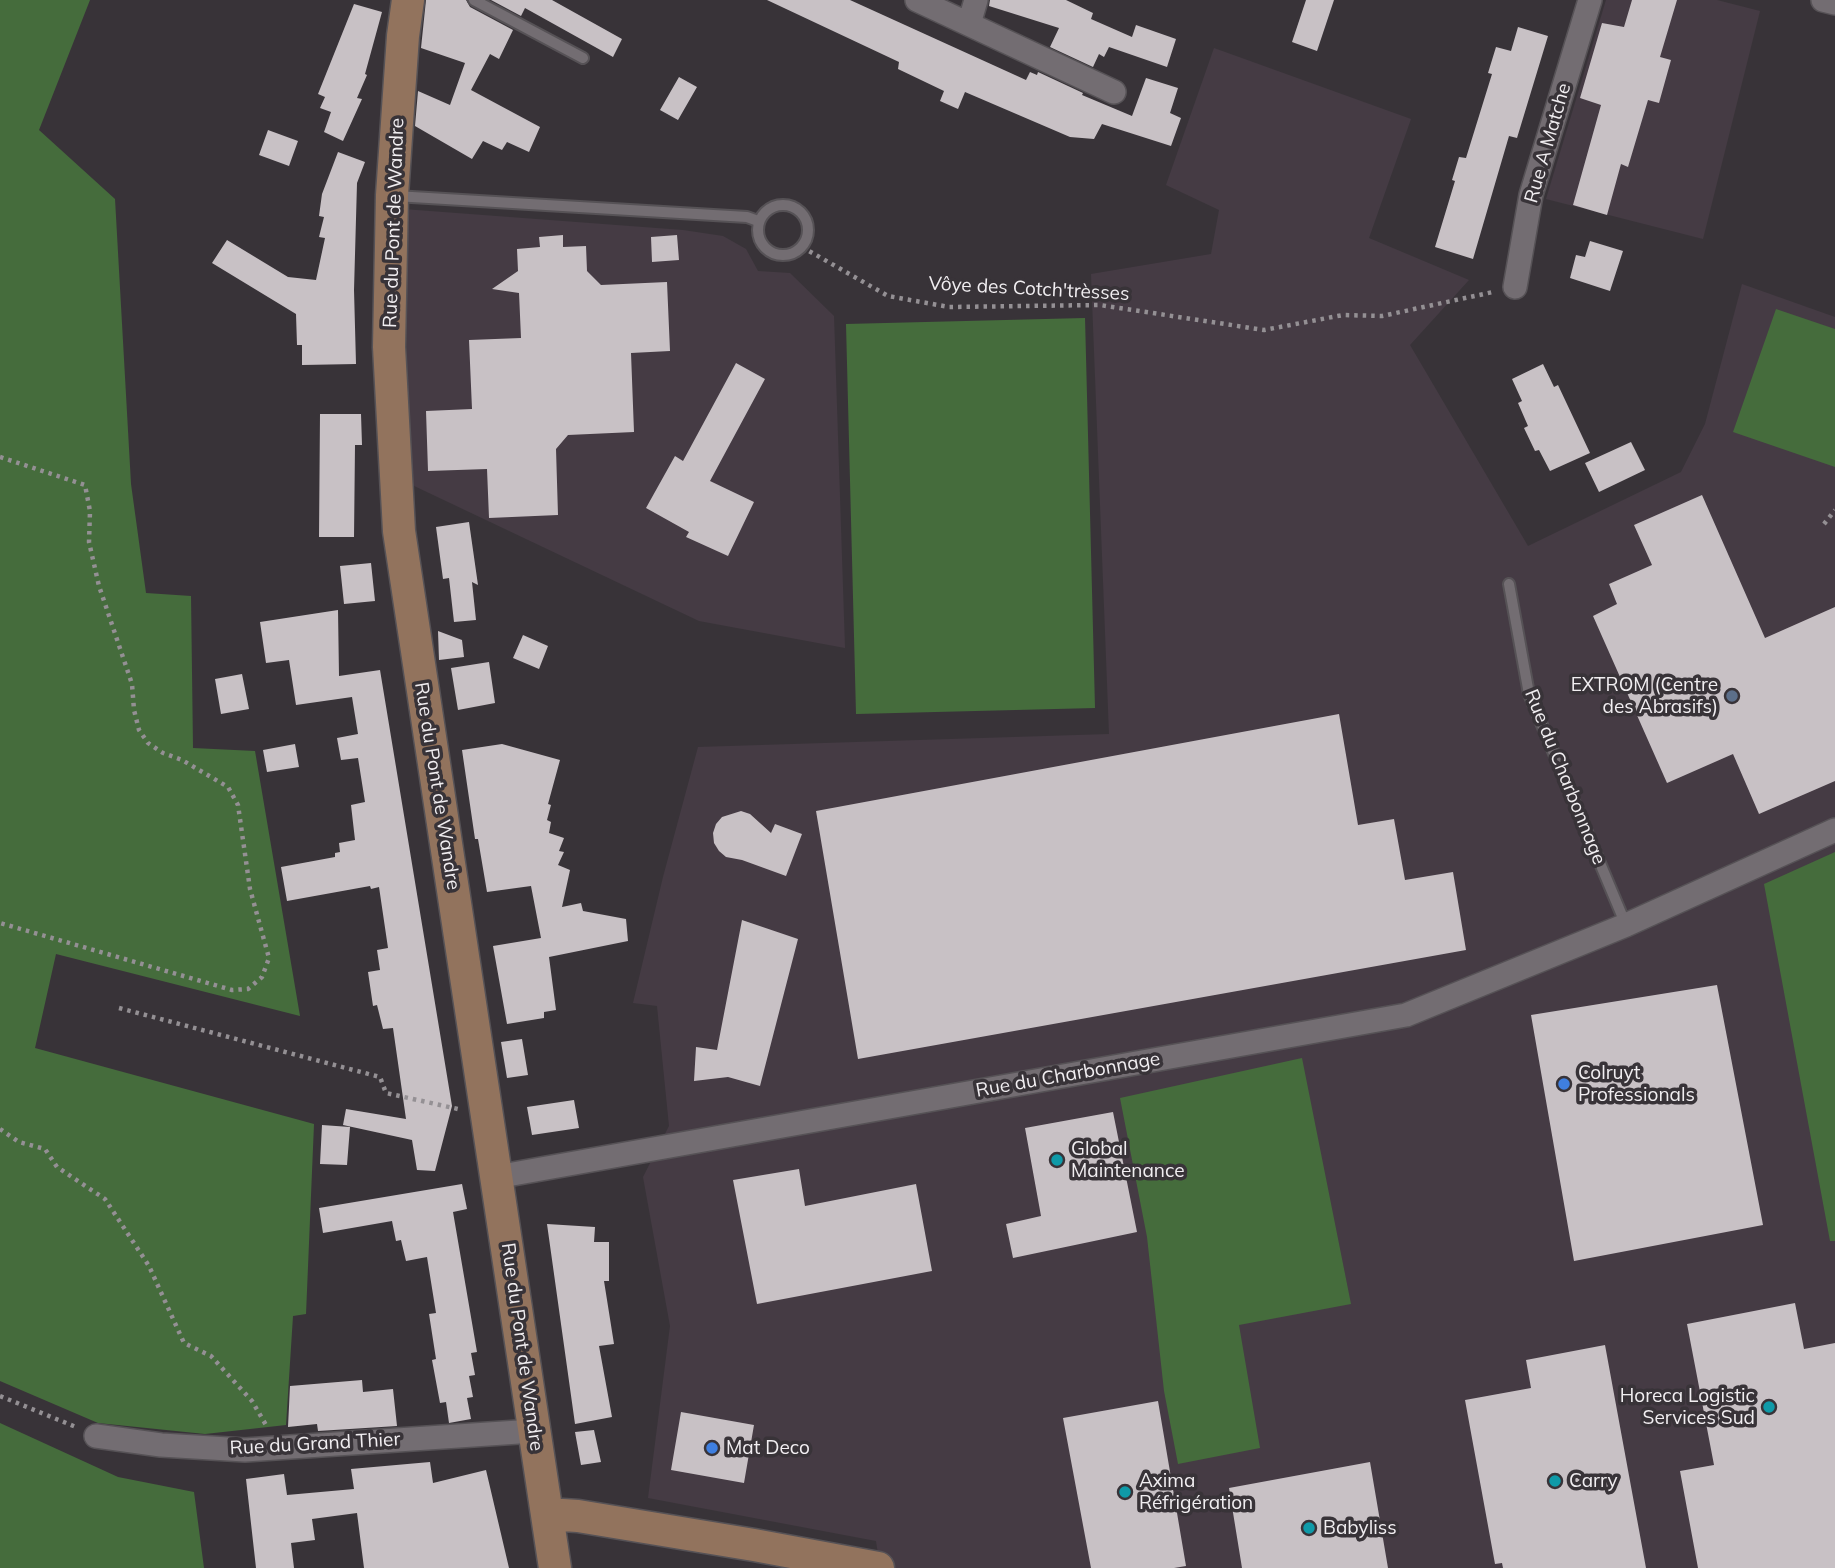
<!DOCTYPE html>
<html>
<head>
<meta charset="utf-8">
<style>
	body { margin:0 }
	canvas { display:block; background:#383338 }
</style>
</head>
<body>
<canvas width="1835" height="1568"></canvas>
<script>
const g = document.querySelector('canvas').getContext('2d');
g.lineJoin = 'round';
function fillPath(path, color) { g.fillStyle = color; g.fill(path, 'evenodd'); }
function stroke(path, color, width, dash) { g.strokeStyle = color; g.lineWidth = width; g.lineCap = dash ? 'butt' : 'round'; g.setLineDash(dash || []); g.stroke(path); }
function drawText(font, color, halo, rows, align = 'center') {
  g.font = font + ' Mulish,sans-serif'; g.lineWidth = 7; g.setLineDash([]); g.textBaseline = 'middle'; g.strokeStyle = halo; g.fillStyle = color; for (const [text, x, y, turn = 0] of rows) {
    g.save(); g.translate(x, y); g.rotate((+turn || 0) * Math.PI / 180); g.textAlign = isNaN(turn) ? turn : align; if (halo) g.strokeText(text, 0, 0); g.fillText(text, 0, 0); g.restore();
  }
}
fillPath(new Path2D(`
	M 1606,0 L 1717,0 L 1760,11 L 1703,239 L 1546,199 Z
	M 1214,48 L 1411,119 L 1369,238 L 1469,280 L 1410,345 L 1528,546 L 1681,472 L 1705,424 L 1742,284 L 1835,317 L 1835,1568 L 880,1568 L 876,1541 L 648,1498 L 670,1326 L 643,1177 L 669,1126 L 657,1006 L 633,1003 L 663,877 L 698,747 L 1109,734 L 1091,274 L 1211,254 L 1219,210 L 1166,185 Z
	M 403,209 L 683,230 L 723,236 L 746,249 L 758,271 L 790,273 L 834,316 L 845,648 L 699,621 L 410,484 Z`), '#453b44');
fillPath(new Path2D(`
	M 0,0 L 90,0 L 39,130 L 115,199 L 131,484 L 146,593 L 191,596 L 193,748 L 255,751 L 300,1016 L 56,954 L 35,1048 L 314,1124 L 306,1314 L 293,1316 L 286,1425 L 205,1434 L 98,1423 L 0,1381 Z
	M 1776,309 L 1835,329 L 1835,467 L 1733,432 Z
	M 1085,318 L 1095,708 L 856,714 L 846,324 Z
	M 1835,852 L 1835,1241 L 1830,1241 L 1764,884 Z
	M 1302,1058 L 1351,1304 L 1239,1325 L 1260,1448 L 1178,1464 L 1164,1391 L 1147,1237 L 1120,1098 Z
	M 0,1423 L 118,1477 L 194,1492 L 204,1568 L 0,1568 Z`), '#456c3c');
fillPath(new Path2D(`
	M 426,0 L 466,0 L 470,7 L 513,30 L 499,59 L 490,54 L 471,90 L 540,127 L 529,152 L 507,142 L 502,150 L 483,141 L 472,159 L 415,126 L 418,91 L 450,105 L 465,63 L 421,48 Z
	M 491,0 L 552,0 L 622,39 L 613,57 L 525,8 L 521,16 Z
	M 767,0 L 850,0 L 1026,80 L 1030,72 L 1037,75 L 1038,72 L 1083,93 L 1082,95 L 1132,116 L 1146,78 L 1178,88 L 1170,113 L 1181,118 L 1171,146 L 1102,124 L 1094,139 L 1070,137 L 965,92 L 958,109 L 940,101 L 944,91 L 898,69 L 899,62 Z
	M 990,0 L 1066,0 L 1093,13 L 1091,19 L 1132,37 L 1136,25 L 1176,39 L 1167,67 L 1109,47 L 1104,57 L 1099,54 L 1093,67 L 1050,47 L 1059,28 L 989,6 Z
	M 1306,0 L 1334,0 L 1317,51 L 1292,42 Z
	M 1632,0 L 1677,0 L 1660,57 L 1671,60 L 1659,103 L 1648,100 L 1628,167 L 1621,164 L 1607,215 L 1573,205 L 1601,105 L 1580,98 L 1602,23 L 1624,27 Z
	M 354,4 L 382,12 L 365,74 L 367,75 L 357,98 L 362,99 L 343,141 L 324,132 L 331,112 L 320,108 L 325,97 L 318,94 Z
	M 1518,27 L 1548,36 L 1517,138 L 1509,136 L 1473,259 L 1435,247 L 1455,181 L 1452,180 L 1459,157 L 1466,158 L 1492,74 L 1488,73 L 1496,47 L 1511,51 Z
	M 679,77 L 697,87 L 678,120 L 660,110 Z
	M 268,130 L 298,141 L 289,166 L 259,155 Z
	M 338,152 L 365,162 L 357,183 L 354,290 L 356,364 L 302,365 L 302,345 L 297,345 L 296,314 L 212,263 L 227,240 L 288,277 L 316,280 L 325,238 L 319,237 L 324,217 L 319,216 L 322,194 Z
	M 563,235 L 563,247 L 586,246 L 587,271 L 601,285 L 667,282 L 670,351 L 631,353 L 634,432 L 568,435 L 556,449 L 558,515 L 489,518 L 487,469 L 428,471 L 426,411 L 472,409 L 469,340 L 521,338 L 519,293 L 492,289 L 518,271 L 517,249 L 540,247 L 539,237 Z
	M 677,235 L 679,260 L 652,262 L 651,237 Z
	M 1590,241 L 1623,251 L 1610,291 L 1570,278 L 1576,255 L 1585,257 Z
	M 736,363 L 765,379 L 710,481 L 754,502 L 728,556 L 686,537 L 689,532 L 646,508 L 675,456 L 683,461 Z
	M 1543,364 L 1554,387 L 1558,385 L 1590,453 L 1550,471 L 1539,450 L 1535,451 L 1524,428 L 1528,426 L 1518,403 L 1522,401 L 1512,379 Z
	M 320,414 L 361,414 L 362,445 L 355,445 L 354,537 L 319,537 Z
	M 1631,442 L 1645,470 L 1599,492 L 1585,463 Z
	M 1702,495 L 1765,638 L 1835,607 L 1835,781 L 1759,814 L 1733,754 L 1667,783 L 1593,616 L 1617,604 L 1609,584 L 1652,565 L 1634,525 Z
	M 469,522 L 478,585 L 472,582 L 476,620 L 454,622 L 449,578 L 443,579 L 436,527 Z
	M 371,563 L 375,601 L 344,604 L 340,566 Z
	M 338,610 L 339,676 L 380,670 L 452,1106 L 435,1171 L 417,1170 L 412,1140 L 343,1125 L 346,1109 L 406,1119 L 393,1028 L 383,1029 L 377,1005 L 373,1006 L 368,972 L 380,970 L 377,950 L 388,948 L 379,887 L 371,889 L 370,886 L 287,901 L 281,867 L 335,857 L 335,853 L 340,852 L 339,843 L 355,840 L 351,805 L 365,802 L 358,758 L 341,760 L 337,738 L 358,734 L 352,697 L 296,705 L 289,660 L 266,663 L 260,622 Z
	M 438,631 L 462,640 L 464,657 L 439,660 Z
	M 523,635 L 548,646 L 539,669 L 513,658 Z
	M 489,662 L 495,703 L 458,710 L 451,668 Z
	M 242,674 L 249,709 L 221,714 L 215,679 Z
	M 1339,714 L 1358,825 L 1394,819 L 1405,880 L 1453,872 L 1466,950 L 858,1059 L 816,811 Z
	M 295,744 L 299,767 L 267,772 L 263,750 Z
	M 502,744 L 560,760 L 548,804 L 551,805 L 547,820 L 551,822 L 549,833 L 564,838 L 559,851 L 564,852 L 558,865 L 570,870 L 562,907 L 581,903 L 583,911 L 626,919 L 628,941 L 549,957 L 556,1010 L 544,1012 L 544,1018 L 507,1024 L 493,946 L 541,938 L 531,886 L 487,892 L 478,839 L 475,839 L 462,750 Z
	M 741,811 L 750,814 L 771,833 L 775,824 L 802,834 L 786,876 L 742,860 L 726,857 L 719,851 L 714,843 L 713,833 L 716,824 L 722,817 Z
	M 742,920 L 798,939 L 760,1086 L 728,1077 L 694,1081 L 696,1047 L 717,1050 Z
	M 1717,985 L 1763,1225 L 1574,1261 L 1531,1015 Z
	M 522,1039 L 528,1075 L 507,1078 L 501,1042 Z
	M 574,1100 L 579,1128 L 532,1135 L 527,1107 Z
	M 1113,1112 L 1137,1232 L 1013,1258 L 1006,1224 L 1041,1216 L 1025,1128 Z
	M 322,1125 L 350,1127 L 347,1165 L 320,1164 Z
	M 799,1169 L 805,1206 L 916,1184 L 932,1271 L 757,1304 L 733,1180 Z
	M 462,1184 L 467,1209 L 453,1212 L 477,1352 L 471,1353 L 475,1375 L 469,1376 L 473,1397 L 467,1398 L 471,1419 L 449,1423 L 446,1402 L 440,1403 L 432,1360 L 436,1359 L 429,1314 L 436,1313 L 427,1257 L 406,1261 L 401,1240 L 396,1241 L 392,1221 L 323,1233 L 319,1208 Z
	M 547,1224 L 595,1227 L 594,1242 L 609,1242 L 609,1281 L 604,1281 L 614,1344 L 599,1346 L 612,1417 L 575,1424 Z
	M 1795,1303 L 1804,1349 L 1835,1343 L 1835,1568 L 1698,1568 L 1680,1471 L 1714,1465 L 1687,1324 Z
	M 1605,1345 L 1646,1568 L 1503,1568 L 1502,1563 L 1495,1564 L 1465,1400 L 1531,1388 L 1526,1360 Z
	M 362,1380 L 363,1392 L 393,1389 L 397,1426 L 318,1431 L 317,1424 L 288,1427 L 290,1386 Z
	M 1158,1401 L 1186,1566 L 1174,1568 L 1091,1568 L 1063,1418 Z
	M 681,1412 L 754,1425 L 744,1483 L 671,1470 Z
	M 594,1430 L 601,1462 L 581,1465 L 575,1432 Z
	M 430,1462 L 433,1483 L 486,1470 L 509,1568 L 364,1568 L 357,1513 L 312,1519 L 315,1540 L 291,1543 L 294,1568 L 256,1568 L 246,1479 L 284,1474 L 287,1495 L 354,1489 L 351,1469 Z
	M 1370,1462 L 1388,1568 L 1242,1568 L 1229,1488 Z`), '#c8c1c5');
const lane = new Path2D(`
	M 474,0 L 583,58
	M 395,196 L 747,217 L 758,221
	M758 230a25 25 0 1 1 50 0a25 25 0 1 1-50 0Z
	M 1509,584 L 1529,694 L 1626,925`);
const street = new Path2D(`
	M 917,0 L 1114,92
	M 1823,0 L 1835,3
	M 969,24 L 976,0
	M 1515,287 L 1531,195 L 1590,0
	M 496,1177 L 1406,1015 L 1626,925 L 1835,830
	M 96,1436 L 161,1445 L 245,1450 L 534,1431`);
const secondary = new Path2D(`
	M 408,0 L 403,36 L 392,195 L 389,347 L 399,531 L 555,1568
	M 547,1514 L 578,1516 L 754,1545 L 878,1568`);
stroke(lane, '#565256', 14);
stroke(street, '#565256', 26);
stroke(secondary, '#565256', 35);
stroke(new Path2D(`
	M 802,247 L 888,296 L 949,307 L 1100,305 L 1264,330 L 1343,315 L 1382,316 L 1493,292
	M 0,457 L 85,485 L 90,511 L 89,542 L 99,586 L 132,684 L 134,710 L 139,730 L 148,743 L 163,753 L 182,760 L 228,787 L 238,805 L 250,889 L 269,958 L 262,977 L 248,989 L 232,990 L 0,923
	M 1824,524 L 1835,510
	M 119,1008 L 380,1077 L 386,1093 L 458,1109
	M 0,1129 L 19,1142 L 45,1149 L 57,1167 L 105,1199 L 149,1266 L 184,1343 L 211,1356 L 252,1401 L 266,1425
	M 0,1396 L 76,1427`), '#949094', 4.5, [3.5, 5]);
stroke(lane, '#736d72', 10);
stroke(street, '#736d72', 23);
stroke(secondary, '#92735d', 32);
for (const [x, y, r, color] of [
	[1732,696,7,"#5c6f8a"],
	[1564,1084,7,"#3f7fe0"],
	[1057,1160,7,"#0f9aa8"],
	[1769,1407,7,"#0f9aa8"],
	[712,1448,7,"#3f7fe0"],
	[1555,1481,7,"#0f9aa8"],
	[1125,1492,7,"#0f9aa8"],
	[1309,1528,7,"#0f9aa8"]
]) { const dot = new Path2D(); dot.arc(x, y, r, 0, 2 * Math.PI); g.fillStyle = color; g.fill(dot); stroke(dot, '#383338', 2.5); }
drawText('19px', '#f1eef1', '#383338', [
	["Rue A Matche",1548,143,-74],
	["Rue du Pont de Wandre",394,223,-88],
	["Vôye des Cotch'trèsses",1029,289,3],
	["Rue du Charbonnage",1565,777,68],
	["Rue du Pont de Wandre",437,786,81],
	["Rue du Charbonnage",1068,1075,-10],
	["Rue du Pont de Wandre",522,1347,82],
	["Rue du Grand Thier",315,1444,-3]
]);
drawText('19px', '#f1eef1', '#383338', [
	["EXTROM (Centre",1718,685,"right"],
	["des Abrasifs)",1718,707,"right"],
	["Colruyt",1578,1073],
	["Professionals",1578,1095],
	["Global",1071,1149],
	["Maintenance",1071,1171],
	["Horeca Logistic",1755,1396,"right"],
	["Services Sud",1755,1418,"right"],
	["Mat Deco",726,1448],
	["Axima",1139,1481],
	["Réfrigération",1139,1503],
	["Carry",1569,1481],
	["Babyliss",1323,1528]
], 'left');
</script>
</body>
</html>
